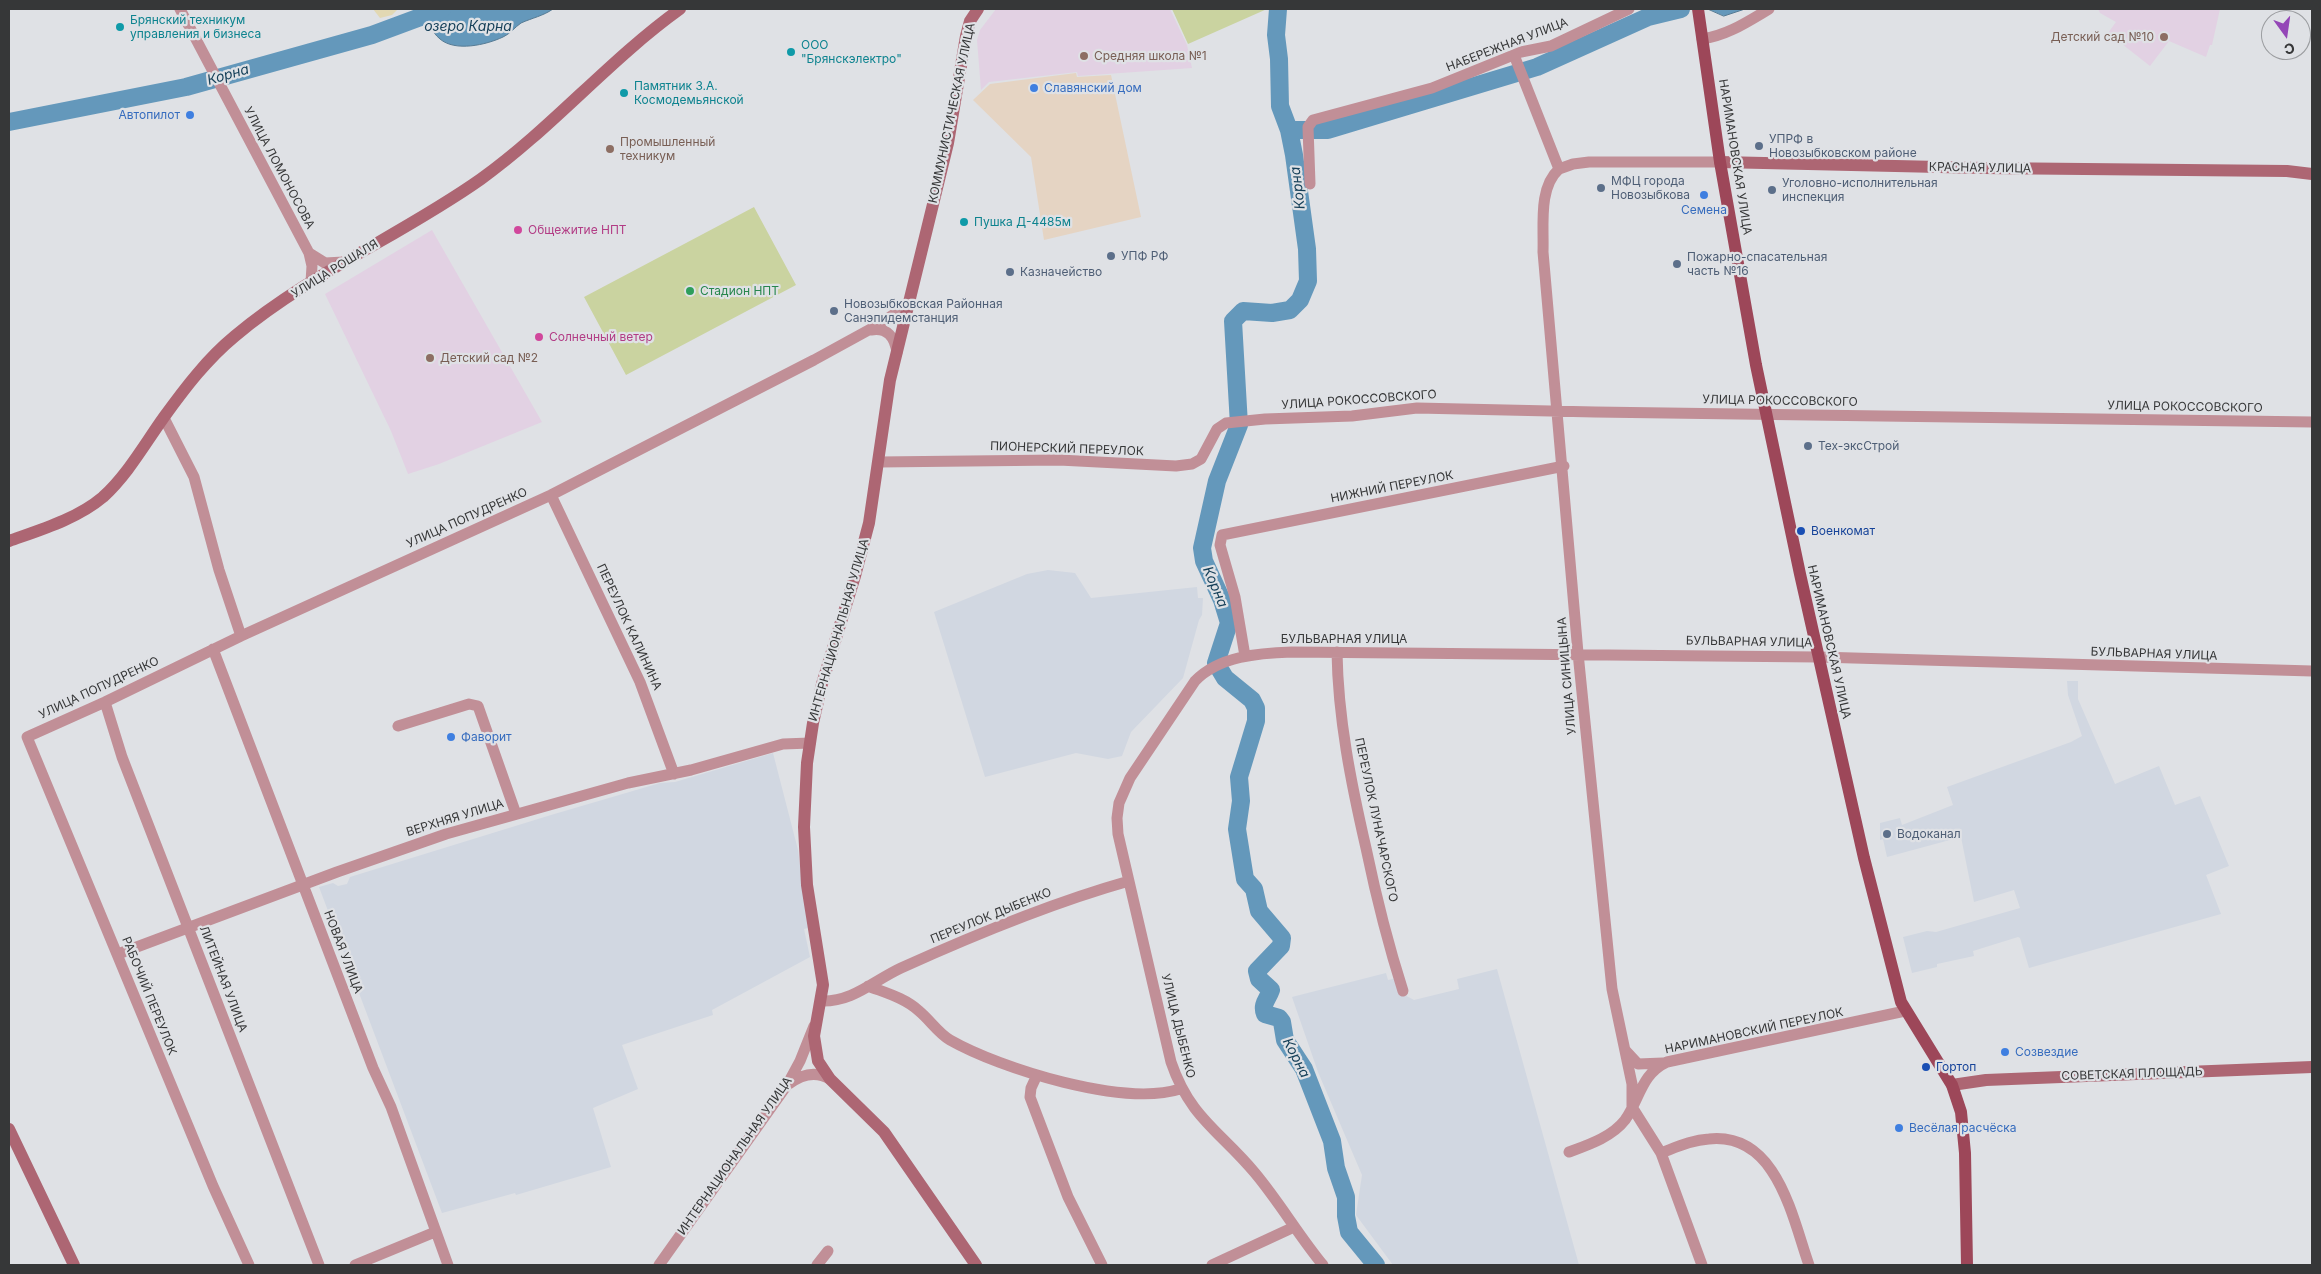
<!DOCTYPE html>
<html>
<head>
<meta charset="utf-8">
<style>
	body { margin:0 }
	#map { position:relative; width:2321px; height:1274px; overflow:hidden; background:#dfe1e5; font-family:Inter,sans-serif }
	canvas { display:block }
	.frame { position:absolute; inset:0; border:10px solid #363738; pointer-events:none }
	.north { position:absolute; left:2261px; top:10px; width:50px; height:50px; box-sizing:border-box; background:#dfe1e5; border:1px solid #9b9da0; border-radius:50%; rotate:166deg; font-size:14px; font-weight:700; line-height:20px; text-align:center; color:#363738 }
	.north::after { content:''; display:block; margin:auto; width:18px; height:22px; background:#9446b7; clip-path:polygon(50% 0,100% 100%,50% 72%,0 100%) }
</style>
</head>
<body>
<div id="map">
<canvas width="2321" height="1274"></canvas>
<div class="frame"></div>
<div class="north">С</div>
</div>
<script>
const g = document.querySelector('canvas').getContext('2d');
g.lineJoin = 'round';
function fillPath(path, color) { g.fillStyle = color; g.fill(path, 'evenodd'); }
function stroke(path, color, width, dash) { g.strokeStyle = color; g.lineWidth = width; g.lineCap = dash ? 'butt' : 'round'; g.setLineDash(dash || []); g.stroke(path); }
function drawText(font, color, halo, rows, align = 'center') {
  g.font = font + ' Inter,sans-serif'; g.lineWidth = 4.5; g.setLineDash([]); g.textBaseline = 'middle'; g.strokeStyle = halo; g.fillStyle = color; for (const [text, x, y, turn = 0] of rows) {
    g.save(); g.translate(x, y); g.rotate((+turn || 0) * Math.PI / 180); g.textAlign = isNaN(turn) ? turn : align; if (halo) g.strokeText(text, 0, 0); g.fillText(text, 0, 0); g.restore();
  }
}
fillPath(new Path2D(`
	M 1076,73 L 1077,77 L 1111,75 L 1141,217 L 1044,240 L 1031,157 L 973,100 L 990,84 Z`), '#e5d4c3');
fillPath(new Path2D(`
	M 1048,570 L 1075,573 L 1091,598 L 1197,587 L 1198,598 L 1203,598 L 1202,615 L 1199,620 L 1183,678 L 1131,732 L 1122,756 L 1108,759 L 1076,753 L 985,777 L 934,612 L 1027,574 Z
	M 2067,681 L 2078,681 L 2078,699 L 2115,784 L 2159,766 L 2175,805 L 2200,796 L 2229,866 L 2206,875 L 2221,914 L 2029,968 L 2020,938 L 2018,937 L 1973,951 L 1974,956 L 1937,964 L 1937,967 L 1912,973 L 1903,937 L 1927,931 L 1936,932 L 2020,908 L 2014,890 L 1974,902 L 1961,837 L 1887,857 L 1883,839 L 1880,840 L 1880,823 L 1900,818 L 1902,825 L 1953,805 L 1947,787 L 2071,742 L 2082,736 L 2068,695 Z
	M 773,753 L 798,850 L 808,928 L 804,929 L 810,957 L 712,1010 L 713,1015 L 622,1045 L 638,1089 L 593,1108 L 611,1167 L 516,1195 L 515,1193 L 442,1213 L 319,887 L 333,883 L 338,886 L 347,884 L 350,877 L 551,815 L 660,783 L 675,782 Z
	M 1497,969 L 1579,1265 L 1393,1265 L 1356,1215 L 1362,1175 L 1318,1072 L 1292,997 L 1386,973 L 1388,980 L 1397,978 L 1401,993 L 1414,1000 L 1459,989 L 1457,979 Z`), '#d1d7e1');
fillPath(new Path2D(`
	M 996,9 L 1170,9 L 1187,45 L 1192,68 L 1078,76 L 1077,72 L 989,82 L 981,90 L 977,40 L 980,30 Z
	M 2098,9 L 2220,9 L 2212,45 L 2210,45 L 2206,57 L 2169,41 L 2150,66 L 2108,33 L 2116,22 L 2100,13 Z
	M 432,230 L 542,422 L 439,464 L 408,474 L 391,431 L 325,294 Z`), '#e2d1e3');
fillPath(new Path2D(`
	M 1172,9 L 1267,9 L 1188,44 Z
	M 754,207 L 796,285 L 626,375 L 584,297 Z`), '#cad3a0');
fillPath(new Path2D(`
	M 373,9 L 398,9 L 392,15 L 380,18 Z`), '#e2d8b3');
const water = new Path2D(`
	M 423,9 L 553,9 C 543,16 532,18 521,23 C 515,27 510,34 503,37 C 486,45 455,52 440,39 C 431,32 427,18 423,9 Z
	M 1708,9 L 1745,9 L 1724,16 Z`);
fillPath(water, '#6498bb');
stroke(water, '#567b94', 1);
stroke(new Path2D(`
	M 1278,9 L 1276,35 L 1279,59 L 1280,106 L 1289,130 L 1294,155 L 1307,249 L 1308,281 L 1300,300 L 1290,310 L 1272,313 L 1243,311 L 1233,321 L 1239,425 L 1217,481 L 1202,548 L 1204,561 L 1222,600 L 1229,623 L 1216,663 L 1225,678 L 1252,700 L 1256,708 L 1256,721 L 1239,777 L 1241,801 L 1237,829 L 1245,879 L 1254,889 L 1259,911 L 1282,938 L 1281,946 L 1257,971 L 1259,979 L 1271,990 C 1268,999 1261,1004 1265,1014 L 1279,1018 L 1282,1022 L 1285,1040 L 1304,1069 L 1332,1141 L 1336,1168 L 1346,1197 L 1346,1216 L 1349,1232 L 1376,1265
	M 9,122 L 186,87 L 372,35 L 442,9
	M 1289,130 L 1328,130 L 1537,67 L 1648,17 L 1681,9`), '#6498bb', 18);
stroke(new Path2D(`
	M 180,9 L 309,253 L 312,266 L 311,282
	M 1702,39 C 1728,35 1747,22 1769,9
	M 1514,55 L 1559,169 C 1538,188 1544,226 1543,252 L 1578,653 L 1612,989 L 1632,1084 L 1632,1107 L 1661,1153 L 1702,1265
	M 1559,169 L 1573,164 L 1589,162 L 1720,162
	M 1310,184 L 1308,127 L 1313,120 L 1432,88 L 1521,52 L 1551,46 L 1629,9
	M 309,253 L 325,263 L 344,262
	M 871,330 C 887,327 895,337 897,353
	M 164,418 L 194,477 L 219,570 L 241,636
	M 879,462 L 1059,460 L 1176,466 L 1192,464 L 1201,459 L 1217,429 L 1226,423 L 1265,419 L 1352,416 L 1417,408 L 1595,412 L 2312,422
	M 551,495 L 640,682 L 674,774
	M 213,649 L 373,1068 L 391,1107 L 448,1265
	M 1337,652 C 1338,718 1351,783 1366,848 C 1376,896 1388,944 1403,991
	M 1245,656 L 1235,597 L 1220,545 L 1222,535 L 1564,466
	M 105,702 L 122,757 L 319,1265
	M 398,726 L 469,704 L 478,706 L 516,814
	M 118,954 L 337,872 L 446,834 L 628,783 L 691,770 L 783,744 L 810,743
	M 868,986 C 886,993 905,998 919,1011 C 930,1020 938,1033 950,1040 C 1001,1069 1124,1107 1180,1089
	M 821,1001 C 853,1002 873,981 901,968 C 974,935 1051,903 1129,881
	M 1625,1050 L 1638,1064 L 1663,1063
	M 1037,1075 L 1031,1088 L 1030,1097 L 1068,1197 L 1102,1265
	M 789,1084 C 802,1074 816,1071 830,1079
	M 1569,1152 C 1588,1145 1612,1137 1625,1120 C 1640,1099 1641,1074 1667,1062 L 1905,1011
	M 1661,1153 C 1677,1147 1692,1140 1709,1139 C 1777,1132 1792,1217 1809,1265
	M 249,1265 L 213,1186 L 27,737 L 105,702 L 241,636 L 551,495 L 814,360 L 876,326 L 908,305
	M 355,1265 L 435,1232
	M 659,1265 L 787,1085 L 800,1061 L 814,1026
	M 817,1265 L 828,1251
	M 1212,1265 L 1294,1227
	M 1323,1265 C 1299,1236 1280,1203 1255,1173 C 1220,1131 1190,1118 1171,1062 L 1118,834 L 1117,818 L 1119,803 L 1130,778 L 1195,681 C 1219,656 1259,653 1292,652 L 1818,657 L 2312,671`), '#c18f97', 11);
stroke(new Path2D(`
	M 1720,162 L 1983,168 L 2287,171 L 2312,174
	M 9,541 C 40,530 77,519 103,497 C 128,474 144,445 164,417 C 185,388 207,359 235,336 C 310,273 402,235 481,179 C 552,128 609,60 680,9
	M 1952,1085 L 1986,1080 L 2312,1067
	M 9,1129 L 74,1265
	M 976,1265 L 884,1132 L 830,1079 L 818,1061 L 814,1036 L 823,985 L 807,885 L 804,827 L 807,763 L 813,723 L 822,684 L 855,576 L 869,523 L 890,380 L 948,143 L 966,36 L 970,21 L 978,9`), '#ad6673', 12);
stroke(new Path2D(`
	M 1698,9 L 1720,162 L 1756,365 L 1800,574 L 1864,858 L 1901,1002 L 1952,1085 L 1961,1112 L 1965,1153 L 1967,1265`), '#9d4759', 12);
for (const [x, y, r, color] of [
	[120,27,5,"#0f9aa8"],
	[2164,37,5,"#8d6e63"],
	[791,52,5,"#0f9aa8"],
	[1084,56,5,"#8d6e63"],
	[1034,88,5,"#3f7fe0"],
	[624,93,5,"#0f9aa8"],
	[190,115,5,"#3f7fe0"],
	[1759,146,5,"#5c6f8a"],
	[610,149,5,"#8d6e63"],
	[1601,188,5,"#5c6f8a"],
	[1772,190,5,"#5c6f8a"],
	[1704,195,5,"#3f7fe0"],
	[964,222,5,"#0f9aa8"],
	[518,230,5,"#d1479c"],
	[1111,256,5,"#5c6f8a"],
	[1677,264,5,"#5c6f8a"],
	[1010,272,5,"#5c6f8a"],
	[690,291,5,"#2e9e5b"],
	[834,311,5,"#5c6f8a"],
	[539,337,5,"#d1479c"],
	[430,358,5,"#8d6e63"],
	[1808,446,5,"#5c6f8a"],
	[1801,531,5,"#1a4fb4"],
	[451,737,5,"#3f7fe0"],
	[1887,834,5,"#5c6f8a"],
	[2005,1052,5,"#3f7fe0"],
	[1926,1067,5,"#1a4fb4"],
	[1899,1128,5,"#3f7fe0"]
]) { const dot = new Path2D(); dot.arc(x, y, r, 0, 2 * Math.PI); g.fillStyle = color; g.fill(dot); stroke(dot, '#dfe1e5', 2); }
drawText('12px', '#0d838f', '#dfe1e5', [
	["Брянский техникум",130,20],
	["управления и бизнеса",130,34],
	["ООО",801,45],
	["\"Брянскэлектро\"",801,59],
	["Памятник З.А.",634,86],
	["Космодемьянской",634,100],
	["Пушка Д-4485м",974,222]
], 'left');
drawText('12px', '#785e54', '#dfe1e5', [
	["Детский сад №10",2154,37,"right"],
	["Средняя школа №1",1094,56],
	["Промышленный",620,142],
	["техникум",620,156],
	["Детский сад №2",440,358]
], 'left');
drawText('12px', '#363738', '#dfe1e5', [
	["НАБЕРЕЖНАЯ УЛИЦА",1507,45,-21],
	["КОММУНИСТИЧЕСКАЯ УЛИЦА",952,113,-78],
	["НАРИМАНОВСКАЯ УЛИЦА",1735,157,81],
	["УЛИЦА ЛОМОНОСОВА",279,168,62],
	["КРАСНАЯ УЛИЦА",1980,168,1],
	["УЛИЦА РОШАЛЯ",335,269,-32],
	["УЛИЦА РОКОССОВСКОГО",1359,400,-4],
	["УЛИЦА РОКОССОВСКОГО",1780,401,1],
	["УЛИЦА РОКОССОВСКОГО",2185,407,1],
	["ПИОНЕРСКИЙ ПЕРЕУЛОК",1067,449,2],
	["НИЖНИЙ ПЕРЕУЛОК",1392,487,-11],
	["УЛИЦА ПОПУДРЕНКО",467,518,-24],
	["ПЕРЕУЛОК КАЛИНИНА",629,627,65],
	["ИНТЕРНАЦИОНАЛЬНАЯ УЛИЦА",839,630,-74],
	["БУЛЬВАРНАЯ УЛИЦА",1344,639],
	["БУЛЬВАРНАЯ УЛИЦА",1749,642,1],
	["НАРИМАНОВСКАЯ УЛИЦА",1829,642,77],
	["БУЛЬВАРНАЯ УЛИЦА",2154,654,2],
	["УЛИЦА СИНИЦЫНА",1567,676,-95],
	["УЛИЦА ПОПУДРЕНКО",99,688,-25],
	["ВЕРХНЯЯ УЛИЦА",455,818,-17],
	["ПЕРЕУЛОК ЛУНАЧАРСКОГО",1376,820,78],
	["ПЕРЕУЛОК ДЫБЕНКО",991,916,-22],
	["НОВАЯ УЛИЦА",343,952,69],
	["ЛИТЕЙНАЯ УЛИЦА",223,979,69],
	["РАБОЧИЙ ПЕРЕУЛОК",149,996,68],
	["УЛИЦА ДЫБЕНКО",1178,1026,76],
	["НАРИМАНОВСКИЙ ПЕРЕУЛОК",1754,1031,-12],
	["СОВЕТСКАЯ ПЛОЩАДЬ",2132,1074,-2],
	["ИНТЕРНАЦИОНАЛЬНАЯ УЛИЦА",735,1156,-55]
]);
drawText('12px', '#366cbe', '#dfe1e5', [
	["Славянский дом",1044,88],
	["Автопилот",180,115,"right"],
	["Семена",1704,210,"center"],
	["Фаворит",461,737],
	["Созвездие",2015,1052],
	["Весёлая расчёска",1909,1128]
], 'left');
drawText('12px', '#4e5e75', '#dfe1e5', [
	["УПРФ в",1769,139],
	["Новозыбковском районе",1769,153],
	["МФЦ города",1611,181],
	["Новозыбкова",1611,195],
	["Уголовно-исполнительная",1782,183],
	["инспекция",1782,197],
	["УПФ РФ",1121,256],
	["Пожарно-спасательная",1687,257],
	["часть №16",1687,271],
	["Казначейство",1020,272],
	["Новозыбковская Районная",844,304],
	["Санэпидемстанция",844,318],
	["Тех-эксСтрой",1818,446],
	["Водоканал",1897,834]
], 'left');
drawText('12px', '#b23c85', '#dfe1e5', [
	["Общежитие НПТ",528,230],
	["Солнечный ветер",549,337]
], 'left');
drawText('12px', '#27864d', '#dfe1e5', [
	["Стадион НПТ",700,291]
], 'left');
drawText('12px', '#164399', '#dfe1e5', [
	["Военкомат",1811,531],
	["Гортоп",1936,1067]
], 'left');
drawText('italic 14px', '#164059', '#dfe1e5', [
	["озеро Карна",468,27],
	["Корна",228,75,-16],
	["Корна",1298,188,-97],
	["Корна",1215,587,67],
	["Корна",1296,1058,63]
]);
</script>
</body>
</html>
